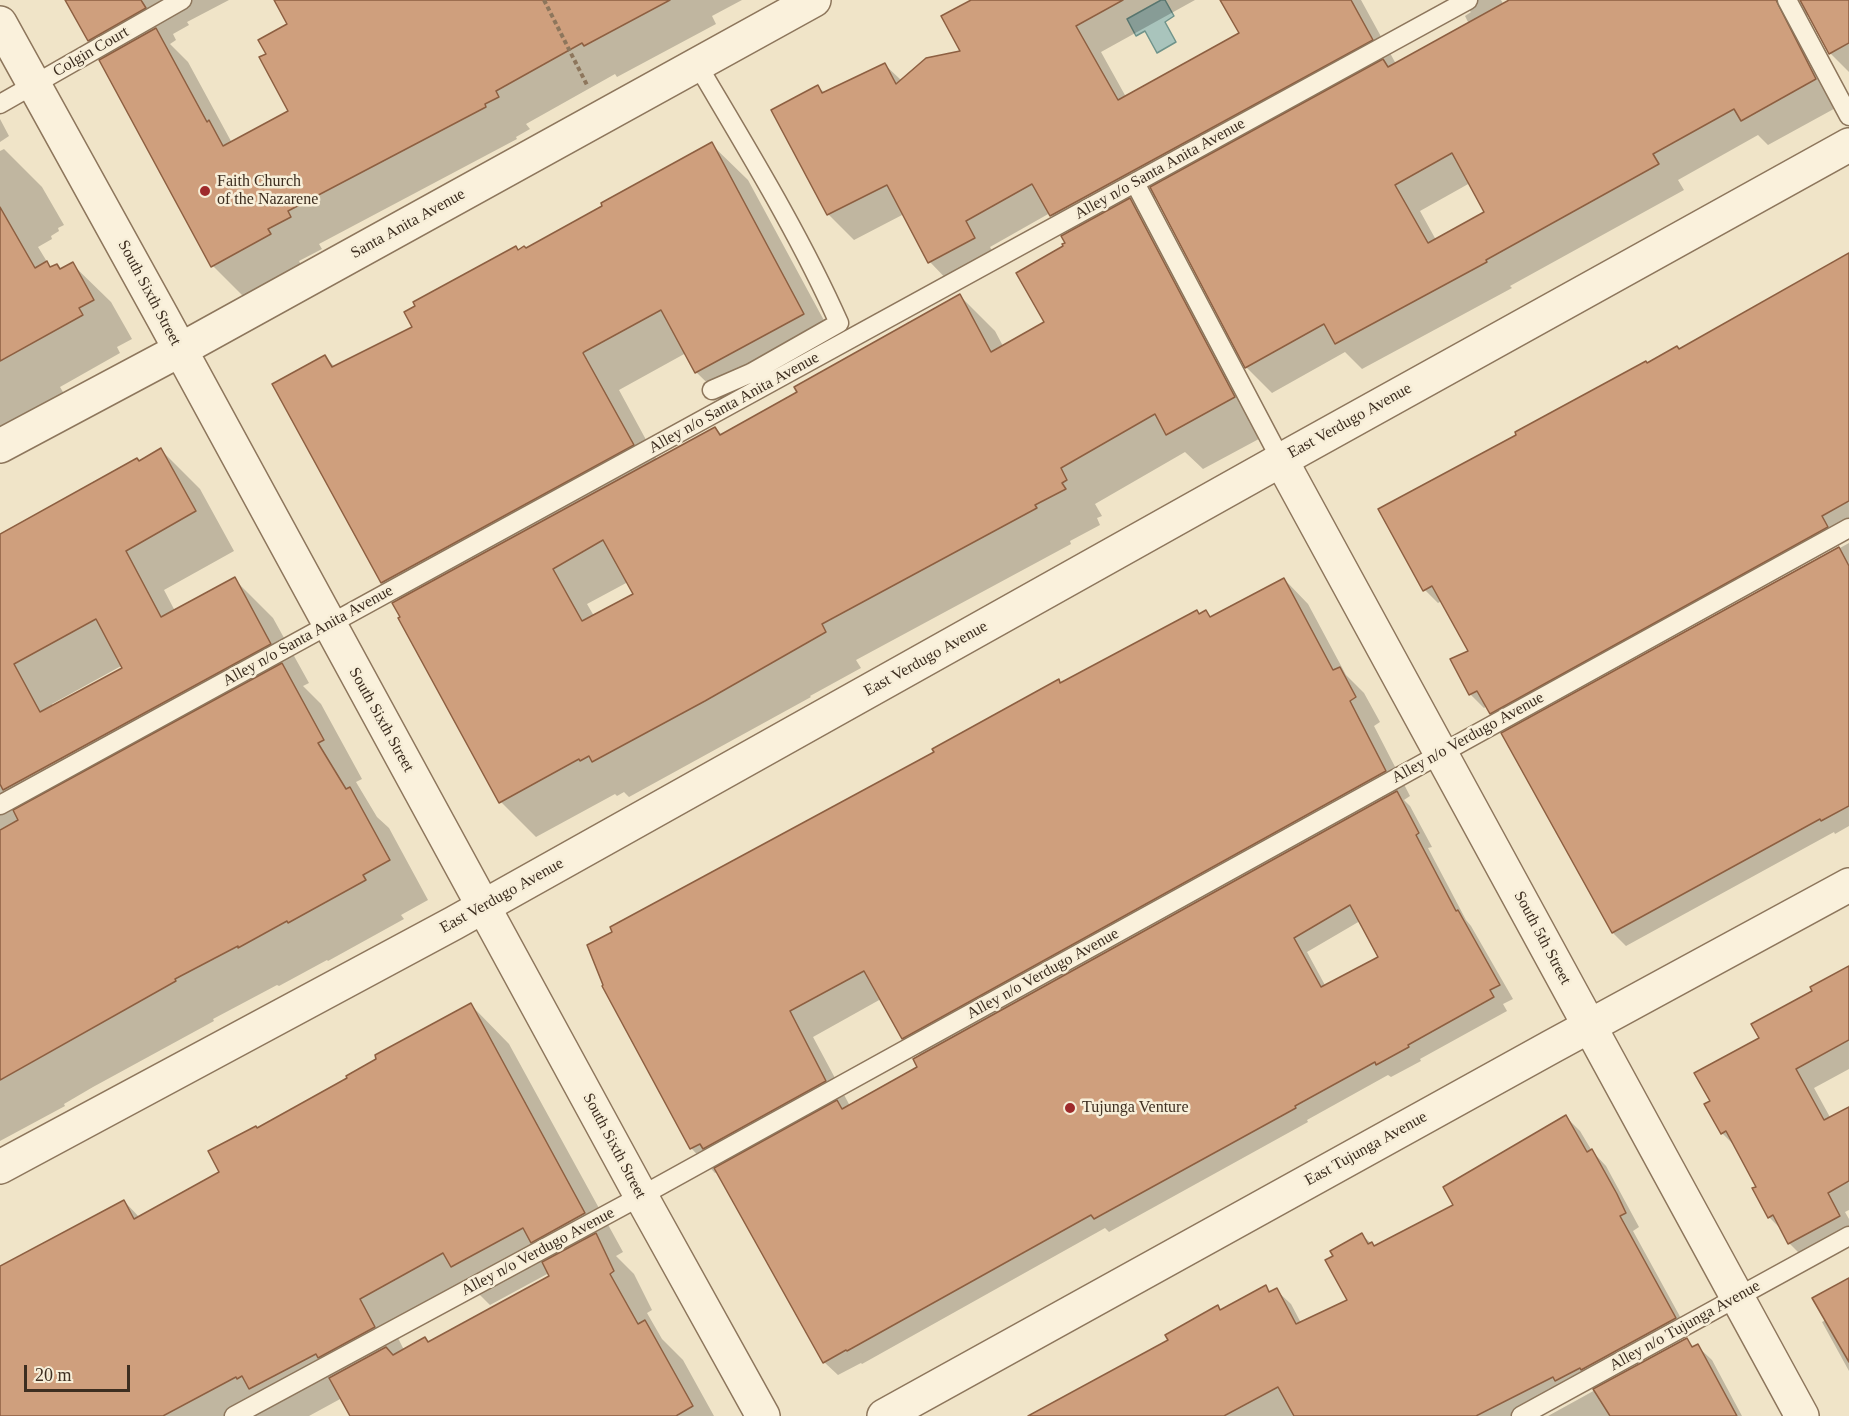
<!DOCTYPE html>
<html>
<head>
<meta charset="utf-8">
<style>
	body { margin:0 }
	#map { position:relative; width:1849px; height:1416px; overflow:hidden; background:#f0e4c8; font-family:"Times New Roman",serif }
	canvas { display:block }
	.scale { position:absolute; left:24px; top:1365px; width:106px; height:27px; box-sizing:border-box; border:3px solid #3d2e20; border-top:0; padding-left:8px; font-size:18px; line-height:21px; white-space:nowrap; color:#3d2e20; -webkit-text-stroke:4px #f7eed8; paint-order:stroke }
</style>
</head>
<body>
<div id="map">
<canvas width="1849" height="1416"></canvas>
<div class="scale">20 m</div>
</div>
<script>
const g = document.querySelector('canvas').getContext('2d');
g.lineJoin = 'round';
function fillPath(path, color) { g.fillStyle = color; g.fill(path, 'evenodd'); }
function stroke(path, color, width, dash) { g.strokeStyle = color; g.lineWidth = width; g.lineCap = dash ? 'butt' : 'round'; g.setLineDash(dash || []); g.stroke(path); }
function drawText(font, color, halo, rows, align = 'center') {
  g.font = font + ' "Times New Roman",serif'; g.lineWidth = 5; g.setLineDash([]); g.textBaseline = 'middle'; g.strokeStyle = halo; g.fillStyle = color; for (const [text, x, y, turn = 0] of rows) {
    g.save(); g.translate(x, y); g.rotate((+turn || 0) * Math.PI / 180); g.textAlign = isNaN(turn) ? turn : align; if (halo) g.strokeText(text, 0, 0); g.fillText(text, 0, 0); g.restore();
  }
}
const water = new Path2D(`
	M 1161,0 L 1165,0 L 1174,16 L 1165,22 L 1176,42 L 1157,53 L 1145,31 L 1136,36 L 1127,19 Z`);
fillPath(water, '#a9c4bc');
stroke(water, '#6f938a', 1.5);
fillPath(new Path2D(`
	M 68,0 L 229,0 L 187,22 L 189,25 L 173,34 L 176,40 L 170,44 L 188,62 L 232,143 L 290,112 L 268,54 L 289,25 L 275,0 L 742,0 L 712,16 L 716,24 L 617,77 L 615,74 L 526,124 L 530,129 L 516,137 L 517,139 L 319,244 L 322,249 L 299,261 L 302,267 L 245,298 L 213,266 L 101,61 L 107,58 L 89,40 Z
	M 974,0 L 1195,0 L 1101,52 L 1126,97 L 1241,33 L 1222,0 L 1361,0 L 1396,64 L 1469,24 L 1465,16 L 1471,12 L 1458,0 L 1501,0 L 1504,5 L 1513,0 L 1849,0 L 1849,72 L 1830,53 L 1809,14 L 1802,21 L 1841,105 L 1768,145 L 1758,135 L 1678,180 L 1684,190 L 1510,286 L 1512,288 L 1362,369 L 1345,352 L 1272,393 L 1246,367 L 1157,197 L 1138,208 L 1166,236 L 1270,433 L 1203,469 L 1185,452 L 1095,504 L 1102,516 L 1097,518 L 1100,525 L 1070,541 L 1071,544 L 856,660 L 861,668 L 810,696 L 811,697 L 629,797 L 624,792 L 617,796 L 615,794 L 536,837 L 501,802 L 400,600 L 382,582 L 325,357 L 335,367 L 414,327 L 519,251 L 526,250 L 711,144 L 748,180 L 840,350 L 733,408 L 696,372 L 686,353 L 619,390 L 657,460 L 715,428 L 722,435 L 799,393 L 959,295 L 995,331 L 1003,346 L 1046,323 L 1069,233 L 1050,213 L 990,247 L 999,264 L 955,288 L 930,262 L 904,214 L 854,240 L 828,214 L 818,87 L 825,93 L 885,65 L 902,81 L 962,52 ZM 1470,183 L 1486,212 L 1436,240 L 1420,211 ZM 628,582 L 636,594 L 594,616 L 587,604 Z
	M 0,119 L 9,136 L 0,142 Z
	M 4,149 L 42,187 L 64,225 L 58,228 L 59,231 L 51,236 L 52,239 L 38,247 L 49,265 L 52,268 L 57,266 L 61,270 L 72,264 L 111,302 L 132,339 L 117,347 L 120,353 L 60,387 L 66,397 L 0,430 L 0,151 Z
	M 1849,255 L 1849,536 L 1504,726 L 1491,713 L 1487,706 L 1484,708 L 1471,695 L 1452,660 L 1470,651 L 1442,601 L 1438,603 L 1425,590 L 1647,364 L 1679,351 Z
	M 161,450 L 200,489 L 234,551 L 164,590 L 175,611 L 234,579 L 273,618 L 309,683 L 303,686 L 321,704 L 362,779 L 356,782 L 377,817 L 389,828 L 428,900 L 401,915 L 404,919 L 328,961 L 327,960 L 279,986 L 277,985 L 213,1019 L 214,1021 L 93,1087 L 64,1104 L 65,1106 L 0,1141 L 0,535 ZM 123,665 L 124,668 L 53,707 L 52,704 Z
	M 1849,543 L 1849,826 L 1835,834 L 1834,832 L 1626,946 L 1613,933 L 1503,734 Z
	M 1284,579 L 1308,604 L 1346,675 L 1364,693 L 1380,722 L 1374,726 L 1410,796 L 1404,800 L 1410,806 L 1432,847 L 1428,848 L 1466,920 L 1471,926 L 1513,999 L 1503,1004 L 1507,1011 L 1420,1059 L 1421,1061 L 1391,1077 L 1388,1075 L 1307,1120 L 1308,1122 L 1109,1232 L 1105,1228 L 862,1364 L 861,1363 L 838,1375 L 824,1362 L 718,1172 L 715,1173 L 691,1148 L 936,752 L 1058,681 L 1061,684 L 1206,612 L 1212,618 ZM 1360,921 L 1380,957 L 1326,987 L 1307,952 ZM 881,999 L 903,1038 L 921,1056 L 919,1067 L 850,1106 L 813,1037 Z
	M 1849,967 L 1849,1069 L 1814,1088 L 1831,1119 L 1849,1108 L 1849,1210 L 1845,1212 L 1849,1219 L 1849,1240 L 1808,1262 L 1789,1243 L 1783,1231 L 1769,1217 L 1758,1187 L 1737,1148 L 1722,1133 L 1712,1102 L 1761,1039 L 1814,992 Z
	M 471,1005 L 509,1044 L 623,1252 L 616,1256 L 634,1274 L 652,1310 L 647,1313 L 662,1339 L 683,1360 L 714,1416 L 353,1416 L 342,1398 L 309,1416 L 0,1416 L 0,1268 L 124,1201 L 140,1218 L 221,1172 L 257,1129 L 349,1079 ZM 549,1273 L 551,1276 L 428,1343 L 404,1350 L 398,1338 L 478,1293 L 490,1305 Z
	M 1566,1117 L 1580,1131 L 1592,1151 L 1606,1166 L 1639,1227 L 1633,1231 L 1689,1333 L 1538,1416 L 1028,1416 L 1170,1340 L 1218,1307 L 1222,1311 L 1265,1287 L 1271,1293 L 1276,1290 L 1291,1304 L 1301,1323 L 1349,1301 L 1362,1235 L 1375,1247 L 1455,1206 Z
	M 1849,1280 L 1849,1371 L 1822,1322 L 1826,1320 Z
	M 1686,1340 L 1694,1347 L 1697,1346 L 1712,1360 L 1742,1416 L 1548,1416 Z`), '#0003');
const building = new Path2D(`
	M 65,0 L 141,0 L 146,8 L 88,41 Z
	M 274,0 L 670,0 L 584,46 L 582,43 L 496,91 L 499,97 L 485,104 L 486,107 L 288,211 L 291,217 L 268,229 L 271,234 L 211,267 L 99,60 L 156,28 L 207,122 L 209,120 L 223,146 L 288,111 L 259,57 L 266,54 L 258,40 L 287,24 Z
	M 971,0 L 1123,0 L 1076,26 L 1118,100 L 1239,33 L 1220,0 L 1351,0 L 1373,40 L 1050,216 L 1032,184 L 966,221 L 975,238 L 928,263 L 887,185 L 827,215 L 771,110 L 818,85 L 822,93 L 885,63 L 896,84 L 926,58 L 960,51 L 941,16 Z
	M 1509,0 L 1776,0 L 1816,79 L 1741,121 L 1734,109 L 1653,154 L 1659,164 L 1486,260 L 1487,262 L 1335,344 L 1324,324 L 1245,368 L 1150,187 L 1383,59 L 1388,67 ZM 1452,153 L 1484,212 L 1428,243 L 1395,185 Z
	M 1800,0 L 1849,0 L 1849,43 L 1829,54 Z
	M 712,142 L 804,314 L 695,373 L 661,310 L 584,352 L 583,353 L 634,445 L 381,583 L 272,384 L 325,355 L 332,367 L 412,327 L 404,312 L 415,306 L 413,302 L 516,246 L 518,250 L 524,246 L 526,248 L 602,206 L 601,203 Z
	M 1130,198 L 1235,397 L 1166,435 L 1155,414 L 1061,468 L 1067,480 L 1062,483 L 1066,489 L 1035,505 L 1037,508 L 822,624 L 826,632 L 705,701 L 592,762 L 589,756 L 580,761 L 579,759 L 499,803 L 398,618 L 400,617 L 392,603 L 715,427 L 720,435 L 797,392 L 794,387 L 960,294 L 991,352 L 1044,322 L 1016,273 L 1063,246 L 1062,244 L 1065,243 L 1061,236 ZM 603,540 L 633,594 L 582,621 L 553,569 Z
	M 0,207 L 35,268 L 47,261 L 50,267 L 57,264 L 60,269 L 73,262 L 94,300 L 79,308 L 83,315 L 0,361 Z
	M 1849,253 L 1849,501 L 1822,516 L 1828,527 L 1490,714 L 1477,691 L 1469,695 L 1450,659 L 1468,651 L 1432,586 L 1423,591 L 1378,509 L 1516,435 L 1515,432 L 1646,361 L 1647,363 L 1677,346 L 1679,349 Z
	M 161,448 L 196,511 L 126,551 L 161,617 L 235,577 L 271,644 L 3,790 L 0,784 L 0,534 L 137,458 L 139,461 ZM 96,619 L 122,668 L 40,712 L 14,664 Z
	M 1839,547 L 1849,566 L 1849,806 L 1821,821 L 1820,819 L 1612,933 L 1501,733 Z
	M 1284,578 L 1333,670 L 1340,667 L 1356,697 L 1350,701 L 1386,771 L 902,1039 L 864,971 L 790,1011 L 826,1081 L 703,1149 L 700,1144 L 690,1149 L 602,986 L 603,985 L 587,945 L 612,932 L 610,927 L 934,752 L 932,749 L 1059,679 L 1060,683 L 1197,610 L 1199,614 L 1206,610 L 1210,617 Z
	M 282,663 L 324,740 L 318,743 L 346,789 L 350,787 L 390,860 L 363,875 L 366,880 L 288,923 L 287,921 L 238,948 L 238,946 L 175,979 L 176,981 L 0,1080 L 0,830 L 18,820 L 13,810 Z
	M 1397,791 L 1419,833 L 1416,835 L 1456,911 L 1458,910 L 1500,985 L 1490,990 L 1494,997 L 1408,1045 L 1409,1047 L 1376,1065 L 1375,1062 L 1295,1106 L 1296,1108 L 1094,1219 L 1091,1215 L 847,1351 L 846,1350 L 823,1363 L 714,1168 L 837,1100 L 842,1109 L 917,1067 L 913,1059 ZM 1350,905 L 1378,957 L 1321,987 L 1294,938 Z
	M 1849,966 L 1849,1040 L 1796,1069 L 1824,1120 L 1849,1107 L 1849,1181 L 1828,1193 L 1840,1216 L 1788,1244 L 1773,1215 L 1768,1218 L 1752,1188 L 1756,1187 L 1726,1131 L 1721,1134 L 1704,1104 L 1710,1101 L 1694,1073 L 1759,1038 L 1751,1024 L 1812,991 L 1810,987 Z
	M 471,1003 L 585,1213 L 531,1243 L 523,1228 L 451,1267 L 443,1253 L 360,1299 L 375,1327 L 318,1358 L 316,1354 L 249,1389 L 242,1376 L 237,1379 L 236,1377 L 163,1416 L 0,1416 L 0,1266 L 124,1200 L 134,1219 L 219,1172 L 208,1151 L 256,1126 L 257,1128 L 347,1078 L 346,1076 L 376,1059 L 375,1055 Z
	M 1566,1115 L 1587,1152 L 1592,1149 L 1617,1194 L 1626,1213 L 1620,1216 L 1676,1318 L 1581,1370 L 1580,1368 L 1555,1381 L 1553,1377 L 1476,1416 L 1294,1416 L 1278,1387 L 1224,1416 L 1028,1416 L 1168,1340 L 1165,1335 L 1218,1305 L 1220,1310 L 1266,1285 L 1269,1292 L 1277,1288 L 1296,1324 L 1347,1300 L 1325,1260 L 1333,1256 L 1330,1251 L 1362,1233 L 1368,1244 L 1372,1242 L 1374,1246 L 1453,1205 L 1443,1187 Z
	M 596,1233 L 614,1271 L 610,1274 L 638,1324 L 645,1320 L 693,1406 L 676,1416 L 350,1416 L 329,1378 L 386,1347 L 393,1355 L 425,1337 L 428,1342 L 549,1276 L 542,1262 Z
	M 1849,1278 L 1849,1362 L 1812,1298 Z
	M 1687,1338 L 1692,1347 L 1698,1344 L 1737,1416 L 1610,1416 L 1593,1389 Z`);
fillPath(building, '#cf9f7d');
stroke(building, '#8d5f41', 1.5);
const service = new Path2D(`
	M 1787,0 L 1849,116
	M 697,64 C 747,149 799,233 839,323 L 751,373 L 712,390
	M 0,104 L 182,0
	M 1135,183 L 1281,460
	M 0,805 L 1468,0
	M 234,1416 L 641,1196 L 1849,528
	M 1521,1416 L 1849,1236`);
const minor = new Path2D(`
	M 0,23 L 163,318 L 641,1196 L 763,1416
	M 0,446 L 180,350 L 814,0
	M 1281,460 L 1802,1416
	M 884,1416 L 1551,1047 L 1849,885`);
const tertiary = new Path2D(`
	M 0,1167 L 454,923 L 1281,460 L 1849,145`);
stroke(service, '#8d765c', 21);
stroke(minor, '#8d765c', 36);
stroke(tertiary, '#8d765c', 36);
stroke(new Path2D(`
	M 544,0 L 588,87`), '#8d765c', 4, [4.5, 3]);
stroke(service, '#faf1dc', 18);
stroke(minor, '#faf1dc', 33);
stroke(tertiary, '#faf1dc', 33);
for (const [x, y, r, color] of [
	[205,191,6,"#9e2a2b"],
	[1070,1108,6,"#9e2a2b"]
]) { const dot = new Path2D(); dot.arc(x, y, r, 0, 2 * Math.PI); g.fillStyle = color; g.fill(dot); stroke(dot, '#f7eed8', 2); }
drawText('16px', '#3d2e20', '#f7eed8', [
	["Colgin Court",91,52,-30],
	["Alley n/o Santa Anita Avenue",1160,169,-29],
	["Santa Anita Avenue",408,224,-29],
	["South Sixth Street",149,293,62],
	["Alley n/o Santa Anita Avenue",734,403,-29],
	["East Verdugo Avenue",1350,421,-29],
	["Alley n/o Santa Anita Avenue",308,636,-29],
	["East Verdugo Avenue",926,659,-29],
	["South Sixth Street",381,720,61],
	["Alley n/o Verdugo Avenue",1468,738,-29],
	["East Verdugo Avenue",502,896,-29],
	["South 5th Street",1542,938,62],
	["Alley n/o Verdugo Avenue",1043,974,-29],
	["South Sixth Street",614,1146,62],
	["East Tujunga Avenue",1366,1149,-29],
	["Alley n/o Verdugo Avenue",538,1252,-28],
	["Alley n/o Tujunga Avenue",1685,1326,-29]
]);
drawText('16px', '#3d2e20', '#f7eed8', [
	["Faith Church",217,182],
	["of the Nazarene",217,200],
	["Tujunga Venture",1082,1108]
], 'left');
</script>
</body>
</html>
